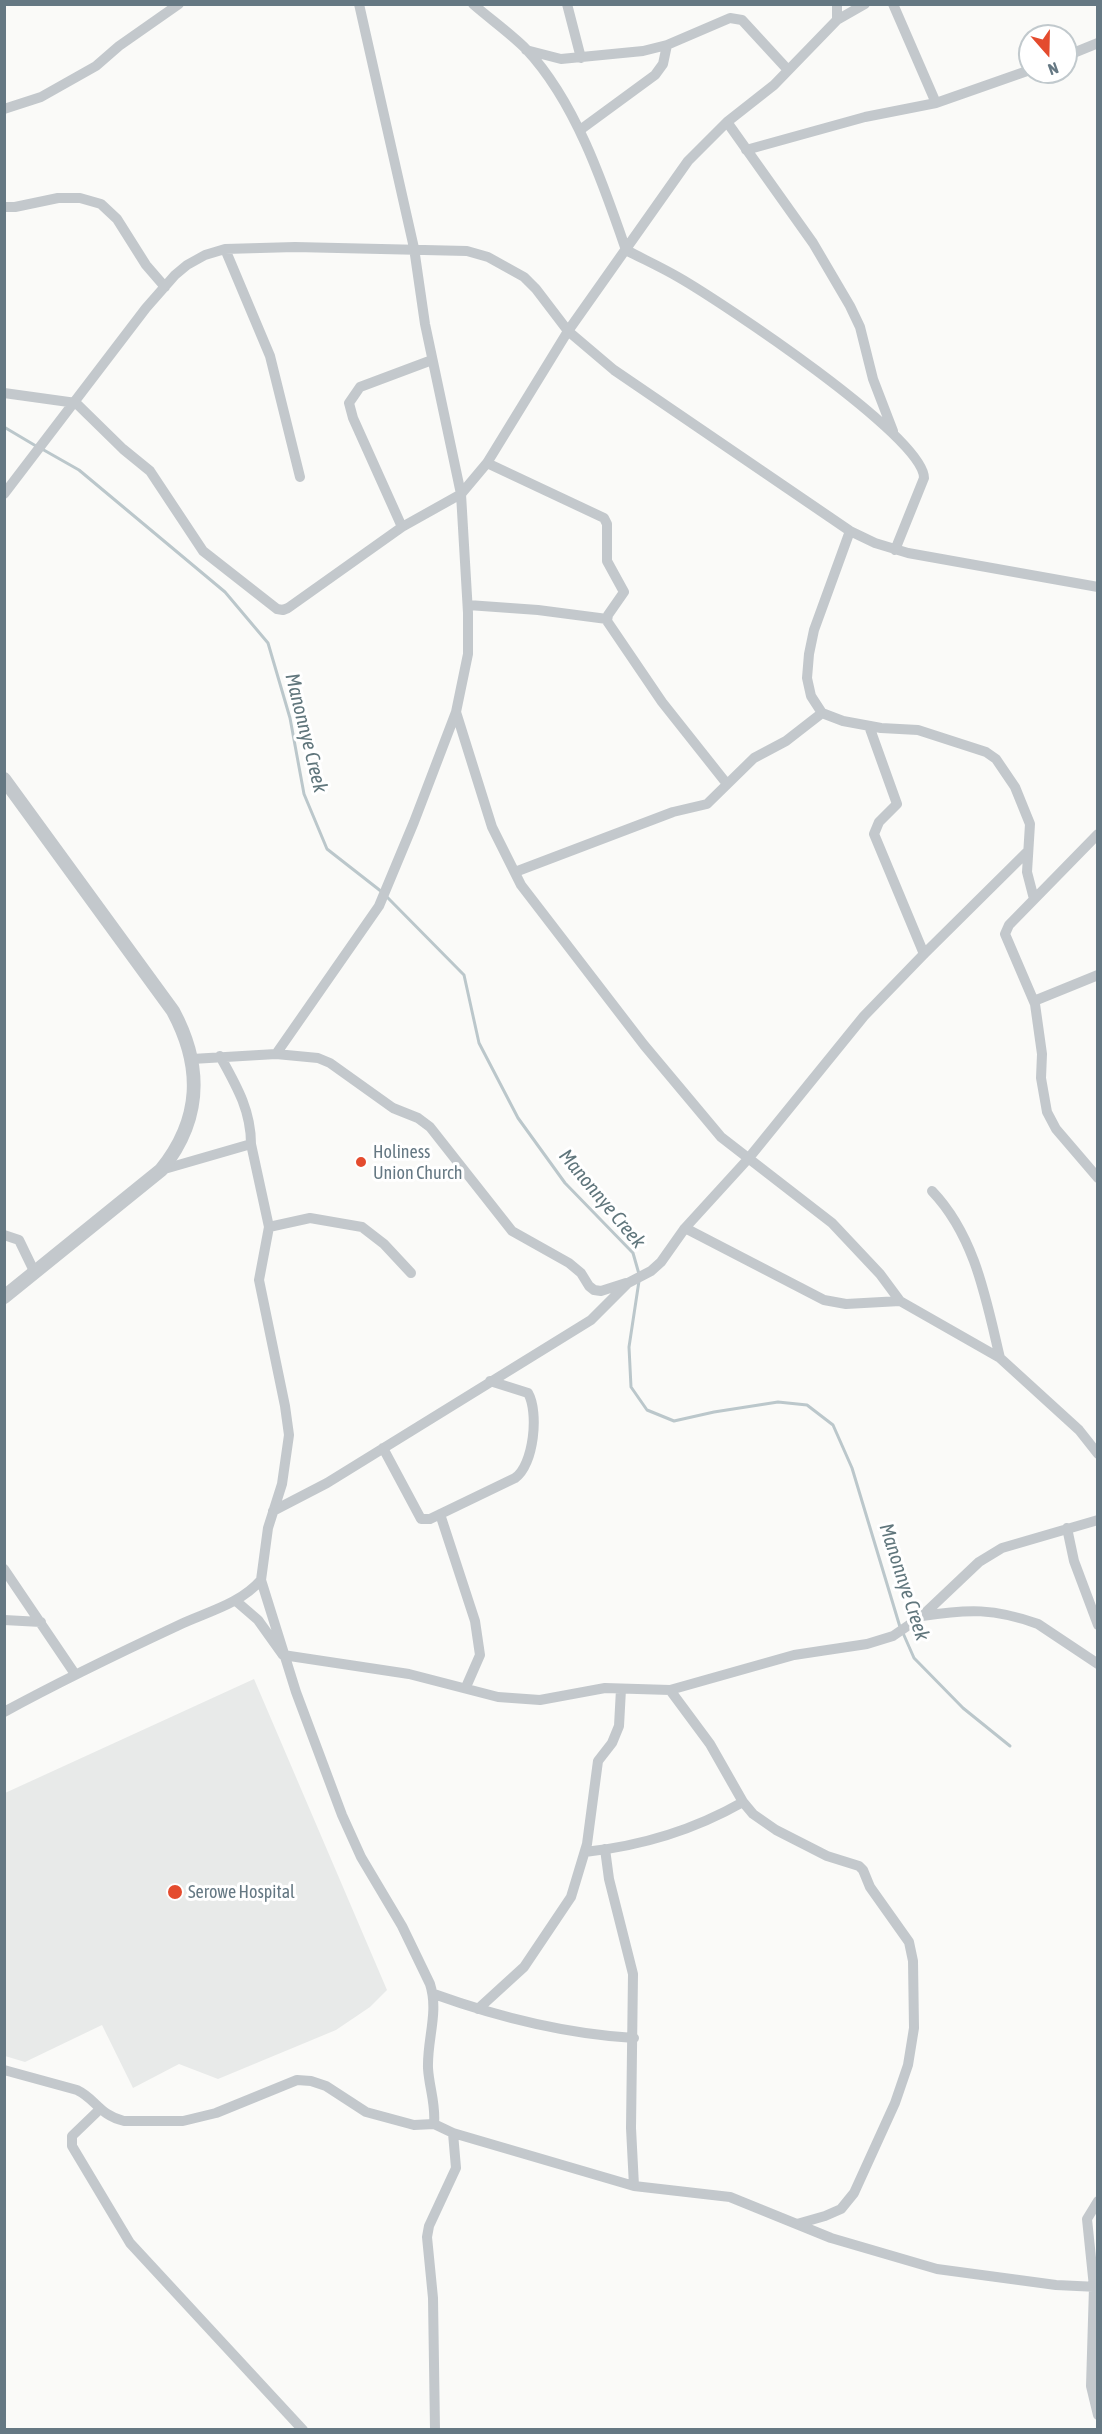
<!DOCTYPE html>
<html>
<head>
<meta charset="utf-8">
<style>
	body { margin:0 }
	#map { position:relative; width:1102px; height:2434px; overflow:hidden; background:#fafaf8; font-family:"Asap Condensed",sans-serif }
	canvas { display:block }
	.frame { position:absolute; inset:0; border:6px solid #657883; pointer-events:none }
	.north { position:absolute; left:1018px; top:24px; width:60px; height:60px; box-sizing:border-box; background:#fff; border:2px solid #c1c9cd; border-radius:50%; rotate:160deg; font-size:16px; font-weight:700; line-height:24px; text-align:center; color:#657883 }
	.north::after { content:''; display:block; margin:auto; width:21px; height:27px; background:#e44b2e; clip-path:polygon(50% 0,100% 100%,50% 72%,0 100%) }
</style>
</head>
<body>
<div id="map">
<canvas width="1102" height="2434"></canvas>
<div class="frame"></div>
<div class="north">N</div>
</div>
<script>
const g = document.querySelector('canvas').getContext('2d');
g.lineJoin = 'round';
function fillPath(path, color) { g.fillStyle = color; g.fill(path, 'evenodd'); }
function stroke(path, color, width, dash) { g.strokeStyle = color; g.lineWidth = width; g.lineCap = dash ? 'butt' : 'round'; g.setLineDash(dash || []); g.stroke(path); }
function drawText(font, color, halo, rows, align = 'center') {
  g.font = font + ' "Asap Condensed",sans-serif'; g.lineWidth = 6; g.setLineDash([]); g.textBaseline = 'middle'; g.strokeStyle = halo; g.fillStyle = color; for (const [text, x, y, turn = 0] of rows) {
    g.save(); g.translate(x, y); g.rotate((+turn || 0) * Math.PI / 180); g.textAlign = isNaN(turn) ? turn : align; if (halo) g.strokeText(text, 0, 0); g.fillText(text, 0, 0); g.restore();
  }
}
fillPath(new Path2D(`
	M 254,1679 L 387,1990 L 370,2007 L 336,2030 L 218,2079 L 179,2064 L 133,2088 L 102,2025 L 25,2062 L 5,2056 L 5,1793 Z`), '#e8eae9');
stroke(new Path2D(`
	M 4,427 L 36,446
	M 42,449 L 79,470 L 225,592 L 268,643 L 290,718 L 304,794 L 327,849 L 382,892
	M 387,897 L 464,975 L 479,1043 L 518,1118 L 565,1183 L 633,1253 L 639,1274
	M 639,1281 L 629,1347 L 631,1387 L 647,1410 L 674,1421 L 714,1412 L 778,1402 L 807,1405 L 833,1425 L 852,1468 L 900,1627
	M 903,1633 L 914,1658 L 963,1708 L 1010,1746`), '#bbc7cb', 3);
stroke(new Path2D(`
	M 473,4 C 490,19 510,33 526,49 C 575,101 603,183 626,250 C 643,259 661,267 678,277 C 720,301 924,436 924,478 L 895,550
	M 567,4 L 581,58
	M 893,4 L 936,103
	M 837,20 L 837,4
	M 526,50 L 561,59 L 643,51 L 667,45 L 730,18 L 742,20 L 788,70
	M 1066,56 L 1098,43
	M 4,109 L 41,97 L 96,66 L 119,46 L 179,4
	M 727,122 L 813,243 L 850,306 L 860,327 L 873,379 L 893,431
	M 580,130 L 655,75 L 663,64 L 667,45
	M 746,150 L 865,117 L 936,103 L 1030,70
	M 4,207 L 15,207 L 58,198 L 80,198 L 101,204 L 117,219 L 146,265 L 165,287
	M 225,249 L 270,356 L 300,477
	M 4,393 L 76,403 L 123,449 L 150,471 L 203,551 L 277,609 L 283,610 L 288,608 L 402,527 L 461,494 L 487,463 L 568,331 L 688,161 L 727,122 L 774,85 L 837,20 L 865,4
	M 487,463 L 604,518 L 607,524 L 607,561 L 624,592 L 608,615 L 607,621 L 662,702 L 727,784
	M 4,494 L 146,308 L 175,275 L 187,265 L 205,255 L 225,249 L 295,247 L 467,251 L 488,257 L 524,277 L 536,289 L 568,331 L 614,370 L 850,531 L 875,543 L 908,553 L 1098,587
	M 402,527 L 353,418 L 349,403 L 360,387 L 432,360
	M 850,531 L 814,630 L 809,654 L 807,678 L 811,696 L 822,713 L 843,721 L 881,728 L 918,730 L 986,752 L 996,759 L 1015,787 L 1030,824 L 1027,872 L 1034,899
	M 468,605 L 538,610 L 607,619
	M 456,712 L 492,827 L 521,885 L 644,1045 L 721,1137 L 832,1223 L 880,1274 L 900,1301 L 1000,1358 L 1079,1430 L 1098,1454
	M 869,726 L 897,804 L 879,822 L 874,834 L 924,954
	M 1098,834 L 1009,925 L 1005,934 L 1035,1004 L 1042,1054 L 1041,1078 L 1047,1112 L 1056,1129 L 1098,1178
	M 515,872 L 673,812 L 707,804 L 754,758 L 786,741 L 822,713
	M 1034,1001 L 1098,975
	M 276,1054 L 318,1058 L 330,1063 L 393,1108 L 418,1118 L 430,1127 L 512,1231 L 569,1263 L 581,1273 L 589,1286 L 594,1290 L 601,1291 L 626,1283
	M 220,1056 C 236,1085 251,1110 251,1144
	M 192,1059 L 276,1054 L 379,906 L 414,822 L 456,712 L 468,654 L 468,613 L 461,494 L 425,324 L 414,248 L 359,4
	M 161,1170 L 251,1144 L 269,1227 L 259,1280 L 285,1406 L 289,1435 L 282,1484 L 268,1528 L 261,1580 L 296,1692 L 342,1815 L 361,1857 L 402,1926 L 430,1984 C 439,2012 427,2039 428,2068 C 429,2087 436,2104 434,2124
	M 932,1191 C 975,1236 986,1299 1000,1358
	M 269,1227 L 310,1218 L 362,1227 L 384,1244 L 411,1273
	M 685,1228 L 824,1300 L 846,1304 L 900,1301
	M 4,1235 L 19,1240 L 35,1273
	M 383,1448 L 421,1519 L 430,1519 L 515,1478 C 534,1465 539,1412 528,1393 L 490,1381
	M 273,1511 L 327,1483 L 591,1320 L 628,1283 L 651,1271 L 661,1262 L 685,1228 L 748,1159 L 864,1016 L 924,954 L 1027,852
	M 440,1514 L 475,1621 L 480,1655 L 466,1687
	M 1067,1528 L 1074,1561 L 1098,1625
	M 4,1569 L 75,1674
	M 236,1601 L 258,1620 L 283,1655 L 409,1674 L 498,1697 L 540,1700 L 605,1688 L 670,1690 L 794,1655 L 867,1644 L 893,1636 L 922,1616 L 979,1562 L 1002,1548 L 1098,1520
	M 922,1616 C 968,1609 994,1608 1038,1624 L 1098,1664
	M 4,1620 L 41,1622
	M 670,1690 L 710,1744 L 743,1802 L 753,1814 L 776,1830 L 827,1856 L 859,1866 L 863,1870 L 870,1887 L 909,1942 L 913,1961 L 914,2028 L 908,2065 L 895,2103 L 854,2193 L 841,2209 L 825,2216 L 797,2224
	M 4,1712 C 61,1681 119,1653 177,1626 C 206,1612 239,1605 261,1580
	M 605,1849 L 609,1879 L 633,1974 L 631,2128 L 634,2186
	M 585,1852 C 641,1846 694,1830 743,1802
	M 434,1994 C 498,2017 565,2034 634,2038
	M 478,2009 L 524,1967 L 571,1897 L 587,1844 L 598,1761 L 612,1743 L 619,1726 L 621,1689
	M 4,2070 L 77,2090 C 96,2099 99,2115 124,2121 L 183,2121 L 216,2113 L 297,2080 L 311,2081 L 326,2086 L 366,2112 L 414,2125 L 434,2124 L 453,2133 L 634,2186 L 730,2197 L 831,2238 L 937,2269 L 1056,2285 L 1098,2287
	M 99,2110 L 72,2136 L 72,2146 L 130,2243 L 303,2430
	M 1098,2201 L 1087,2219 L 1094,2287 L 1091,2386 L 1098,2415
	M 435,2430 L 433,2298 L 427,2237 L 429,2226 L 456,2168 L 453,2133`), '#c3c8cc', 10);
stroke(new Path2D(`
	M 4,779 L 173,1011 C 203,1067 202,1119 161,1170 L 4,1297`), '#c3c8cc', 14);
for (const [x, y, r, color] of [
	[361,1162,6,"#e44b2e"],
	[175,1892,8,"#e44b2e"]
]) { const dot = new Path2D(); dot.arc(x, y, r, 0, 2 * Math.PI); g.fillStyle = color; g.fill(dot); stroke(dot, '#fff', 2); }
drawText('18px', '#657883', '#fff', [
	["Holiness",373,1152],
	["Union Church",373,1173],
	["Serowe Hospital",188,1892]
], 'left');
drawText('italic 20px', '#60767c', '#fff', [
	["Manonnye Creek",306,733,76],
	["Manonnye Creek",602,1199,50],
	["Manonnye Creek",904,1582,72]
]);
</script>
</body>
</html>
